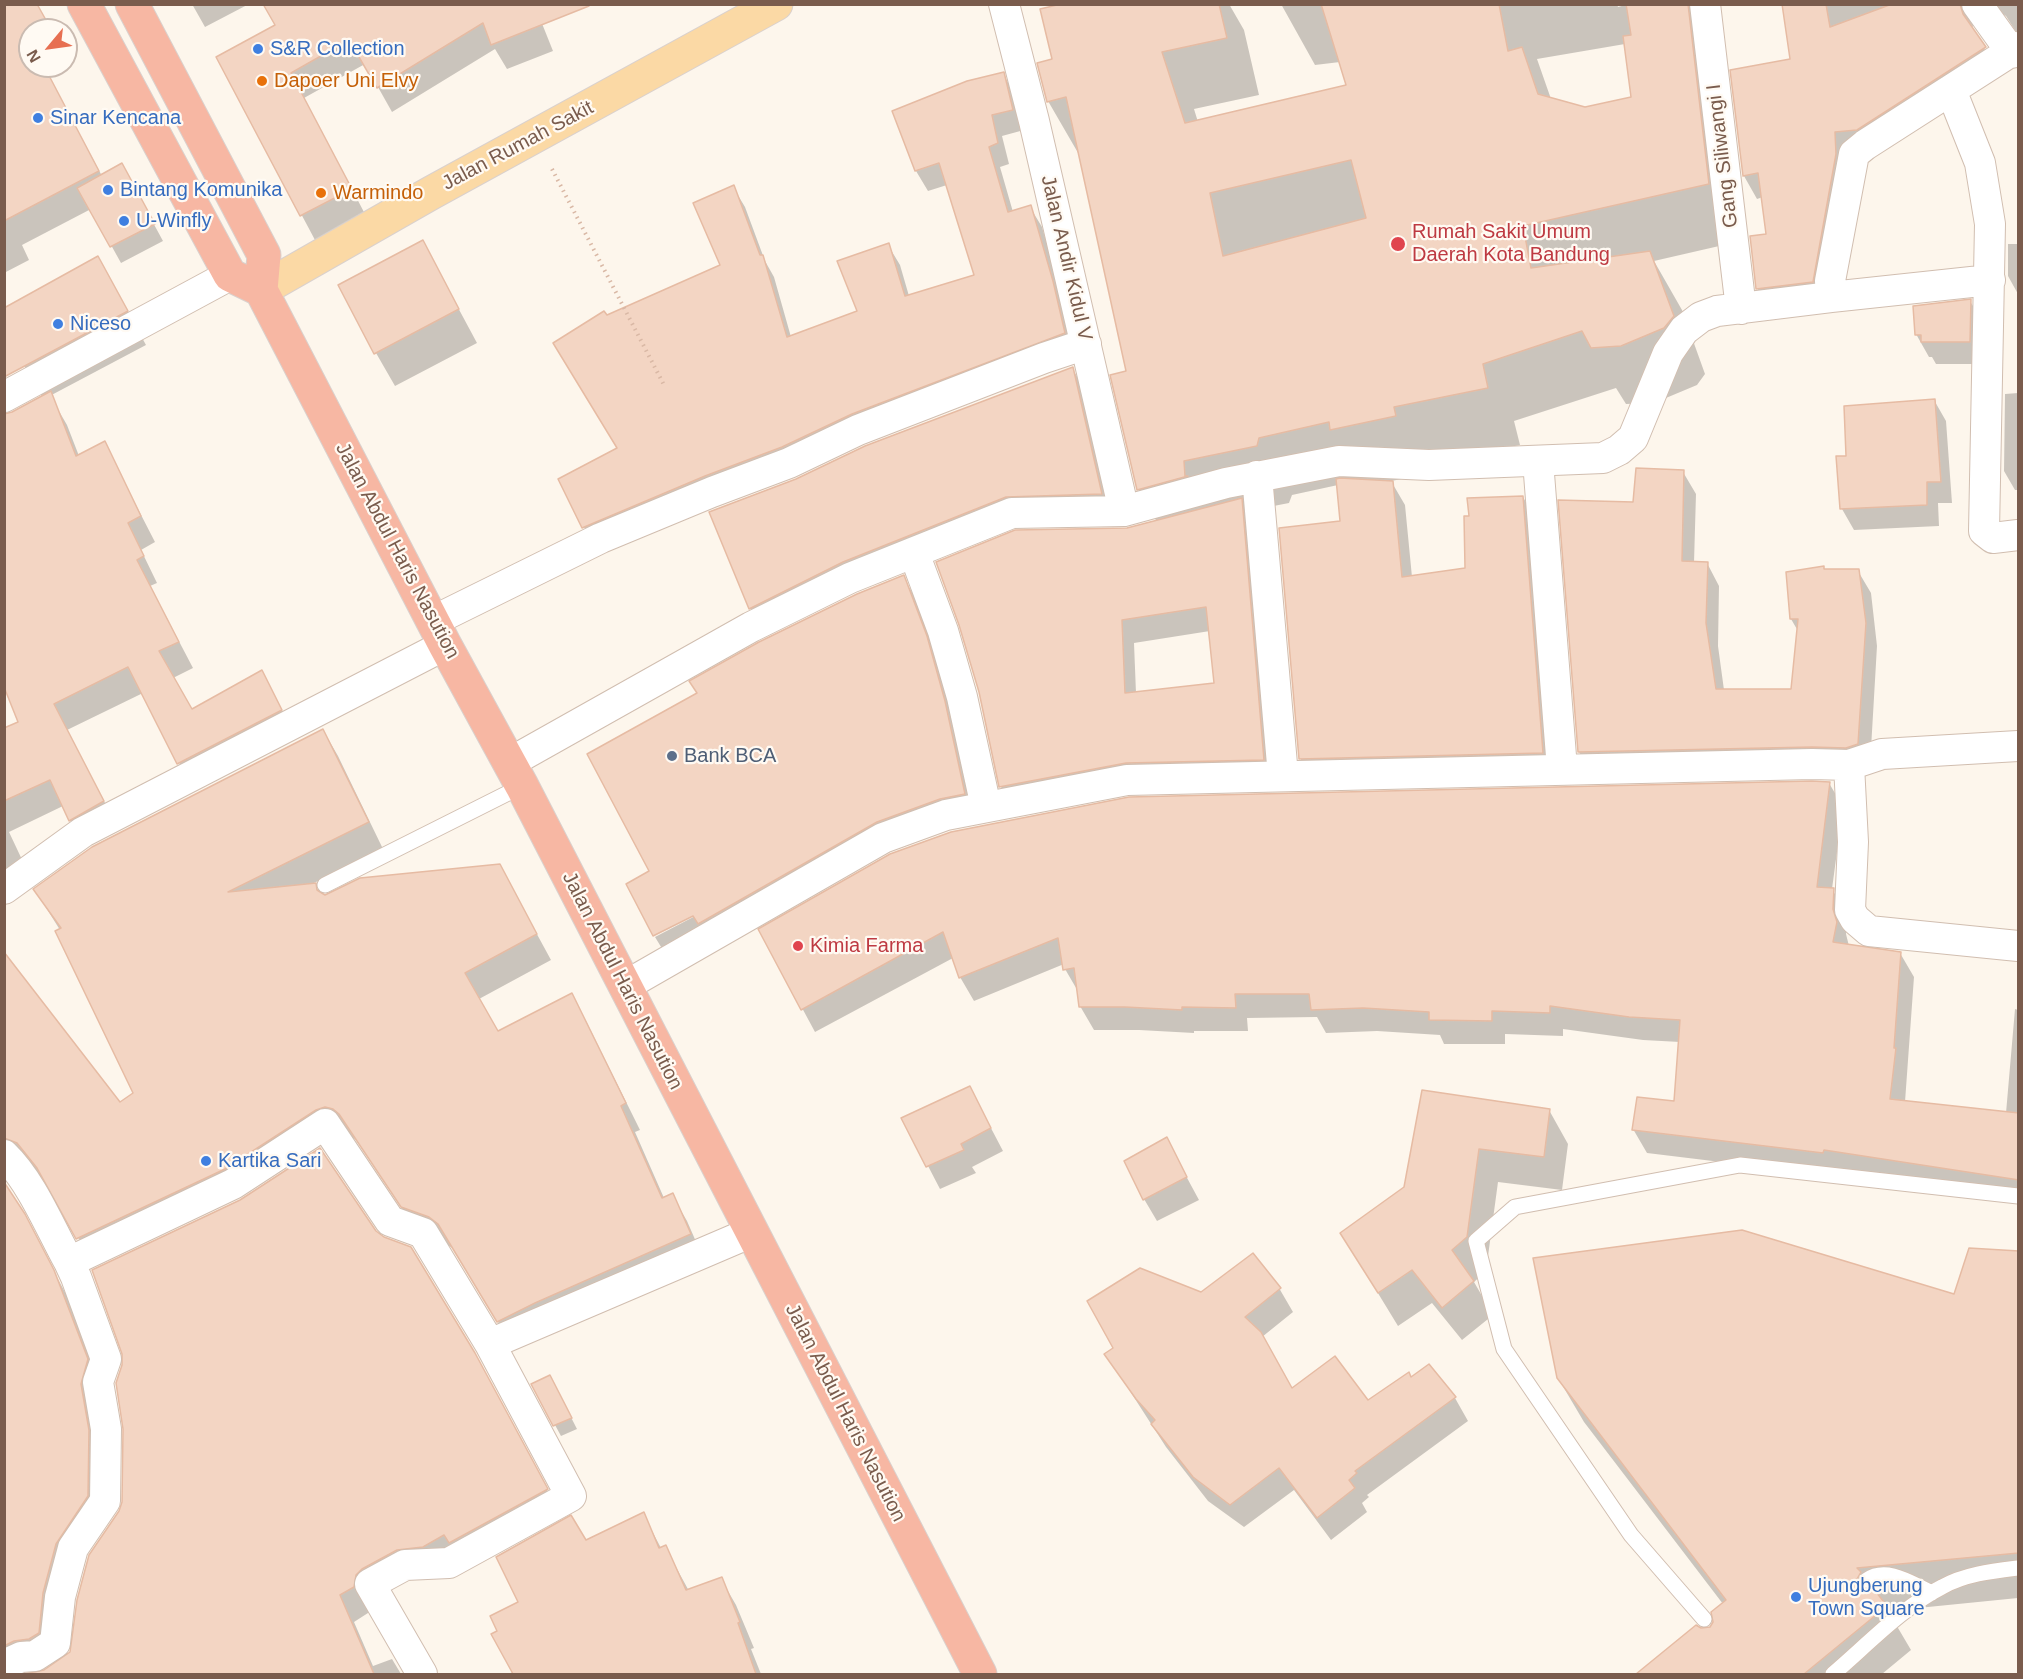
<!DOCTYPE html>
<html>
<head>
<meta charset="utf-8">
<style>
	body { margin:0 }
	#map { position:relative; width:2023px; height:1679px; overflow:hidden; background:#fdf6ec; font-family:Arial,sans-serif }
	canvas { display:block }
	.frame { position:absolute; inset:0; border:6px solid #7a5c4d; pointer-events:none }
	.north { position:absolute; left:18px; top:18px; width:60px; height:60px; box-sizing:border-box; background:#fffaf3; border:2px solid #cabbb1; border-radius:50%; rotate:241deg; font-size:16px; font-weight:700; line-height:24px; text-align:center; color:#7a5c4d }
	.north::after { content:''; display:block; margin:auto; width:21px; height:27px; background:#e76f51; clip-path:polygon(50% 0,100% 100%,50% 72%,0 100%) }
</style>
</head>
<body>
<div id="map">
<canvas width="2023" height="1679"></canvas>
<div class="frame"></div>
<div class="north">N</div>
</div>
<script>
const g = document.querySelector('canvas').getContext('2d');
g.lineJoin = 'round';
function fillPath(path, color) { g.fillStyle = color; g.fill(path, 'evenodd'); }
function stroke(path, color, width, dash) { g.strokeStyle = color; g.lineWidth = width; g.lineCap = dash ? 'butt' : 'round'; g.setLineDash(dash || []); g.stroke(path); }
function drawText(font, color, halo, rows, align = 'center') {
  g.font = font + ' Arial,sans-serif'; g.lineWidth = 4.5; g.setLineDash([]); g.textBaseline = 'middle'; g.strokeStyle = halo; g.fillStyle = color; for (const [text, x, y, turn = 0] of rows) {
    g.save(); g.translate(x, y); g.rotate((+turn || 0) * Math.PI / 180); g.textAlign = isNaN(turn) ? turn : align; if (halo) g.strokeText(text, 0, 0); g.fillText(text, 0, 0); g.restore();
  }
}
fillPath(new Path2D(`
	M 4,4 L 37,4 L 50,30 L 30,30 L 30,66 L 45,66 L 44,67 L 102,176 L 131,182 L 163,241 L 121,263 L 91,209 L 22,245 L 29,260 L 4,273 Z
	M 192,4 L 249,4 L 205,27 Z
	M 1068,4 L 1229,4 L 1244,30 L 1259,95 L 1194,109 L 1198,122 L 1348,86 L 1340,62 L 1315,65 L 1281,4 L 1617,4 L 1618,7 L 1629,4 L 1696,4 L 1741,241 L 1654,261 L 1682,310 L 1705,374 L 1697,385 L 1654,403 L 1626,404 L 1616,388 L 1514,421 L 1520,445 L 1426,464 L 1428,474 L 1391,481 L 1405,505 L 1412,577 L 1466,569 L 1523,497 L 1536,520 L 1556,775 L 1313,781 L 1300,758 L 1342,523 L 1338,485 L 1292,495 L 1289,503 L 1248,511 L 1277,782 L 1140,786 L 1014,810 L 1001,787 L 1127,529 L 1157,522 L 1138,489 L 1127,372 L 1081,158 L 1048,101 L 1054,60 ZM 1625,44 L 1632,98 L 1585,109 L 1551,99 L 1537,59 ZM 1210,631 L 1215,685 L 1136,693 L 1134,643 Z
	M 1784,4 L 2018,4 L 2018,35 L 2006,16 L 1998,11 L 1974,20 L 1972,30 L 1998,70 L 1870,152 L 1825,304 L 1771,311 L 1757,288 L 1768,235 L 1763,197 L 1757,199 L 1744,176 L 1732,71 L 1792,60 Z
	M 535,6 L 553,51 L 507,69 L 495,49 L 392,112 L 365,64 L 304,98 L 365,214 L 315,240 L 218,58 L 277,26 Z
	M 1003,74 L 1015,94 L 1024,130 L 1002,136 L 1009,164 L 1000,167 L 1013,212 L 1030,207 L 1042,227 L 1064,303 L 1076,353 L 595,548 L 584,527 L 619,449 L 606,317 L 722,266 L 733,187 L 745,207 L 765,261 L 774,277 L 791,337 L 859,312 L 888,245 L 900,265 L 909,296 L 976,276 L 947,185 L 928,191 L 916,171 Z
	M 2008,244 L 2018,244 L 2018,294 L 2008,276 Z
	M 441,276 L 477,343 L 395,386 L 376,353 Z
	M 117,292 L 146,345 L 44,399 L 52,399 L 67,425 L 79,456 L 104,443 L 155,542 L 141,550 L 157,583 L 150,586 L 193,668 L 173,678 L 192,711 L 261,672 L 296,736 L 193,789 L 143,693 L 67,730 L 118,828 L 85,846 L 63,806 L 9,832 L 33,883 L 4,906 L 4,729 L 20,723 L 8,691 L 4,693 L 4,420 L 45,402 L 4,331 Z
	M 1970,301 L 1983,323 L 1983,364 L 1936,364 L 1932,357 L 1929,357 L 1916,334 Z
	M 1072,368 L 1085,390 L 1114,515 L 1018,518 L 762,629 L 750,608 L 797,480 Z
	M 2018,393 L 2018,490 L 2015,490 L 2004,471 L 2005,394 Z
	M 1934,400 L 1946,421 L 1952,503 L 1938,503 L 1939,526 L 1854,530 L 1842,509 L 1848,457 Z
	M 1683,472 L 1696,494 L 1694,563 L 1707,563 L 1719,586 L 1718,646 L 1724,690 L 1792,691 L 1798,631 L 1791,619 L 1823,568 L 1825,571 L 1858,571 L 1871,593 L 1877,646 L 1870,766 L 1592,774 L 1579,752 L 1634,503 Z
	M 903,577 L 918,602 L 940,663 L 979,819 L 891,847 L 669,960 L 655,937 L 701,913 L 651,871 Z
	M 323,730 L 338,756 L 383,849 L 314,883 L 320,894 L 325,896 L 514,892 L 551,960 L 479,999 L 497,1032 L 571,995 L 586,1021 L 640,1130 L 635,1132 L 664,1198 L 672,1195 L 687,1221 L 704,1260 L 513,1347 L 455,1250 L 445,1243 L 418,1233 L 356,1140 L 348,1134 L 339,1132 L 93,1264 L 58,1201 L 44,1180 L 26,1164 L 4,1172 L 4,964 L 119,1104 L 135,1094 L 60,930 L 35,890 Z
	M 1829,783 L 1843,807 L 1832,889 L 1846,913 L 1846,934 L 1849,946 L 1900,953 L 1914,977 L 1905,1102 L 2006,1113 L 2015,1009 L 2018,1010 L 2018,1201 L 1836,1176 L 1647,1153 L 1633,1129 L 1675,1103 L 1680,1042 L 1643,1040 L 1563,1029 L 1563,1036 L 1505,1034 L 1505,1044 L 1444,1044 L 1440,1035 L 1377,1031 L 1326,1033 L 1317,1017 L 1247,1018 L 1248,1031 L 1194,1031 L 1194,1033 L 1139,1030 L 1094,1030 L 1080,1006 L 1079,993 L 1065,969 L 1064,964 L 974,1001 L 960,977 L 953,958 L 815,1032 L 760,930 Z
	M 1549,1110 L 1568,1144 L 1562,1190 L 1498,1182 L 1486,1271 L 1474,1282 L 1493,1315 L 1462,1340 L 1432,1303 L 1398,1326 L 1362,1267 L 1406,1188 Z
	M 982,1111 L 1003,1151 L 972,1167 L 976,1173 L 940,1189 L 903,1118 Z
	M 1166,1139 L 1199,1200 L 1157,1221 L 1144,1199 Z
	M 4,1186 L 31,1228 L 68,1298 L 102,1386 L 103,1458 L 57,1619 L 4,1674 Z
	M 375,1232 L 489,1380 L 561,1516 L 412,1575 L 370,1601 L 368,1613 L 354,1622 L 373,1666 L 392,1659 L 401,1674 L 31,1674 L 44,1672 L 71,1653 Z
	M 2018,1252 L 2018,1598 L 1888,1611 L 1911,1650 L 1882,1674 L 1638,1674 L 1696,1627 L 1701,1630 L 1711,1628 L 1723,1604 L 1584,1422 L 1558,1378 L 1955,1296 Z
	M 1279,1288 L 1293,1312 L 1262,1337 L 1292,1390 L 1368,1402 L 1411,1379 L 1429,1366 L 1455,1398 L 1468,1421 L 1367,1495 L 1369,1497 L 1362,1503 L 1367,1512 L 1331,1540 L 1294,1490 L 1244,1527 L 1208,1501 L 1166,1447 L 1106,1354 L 1201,1294 Z
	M 556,1388 L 577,1429 L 561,1436 L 555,1425 Z
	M 643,1514 L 661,1548 L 665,1547 L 689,1591 L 721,1579 L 736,1605 L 754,1648 L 751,1649 L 761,1674 L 508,1674 L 513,1672 L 499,1632 L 520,1603 L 585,1542 Z`), '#0003');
const building = new Path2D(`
	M 4,4 L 37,4 L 51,29 L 30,30 L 30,66 L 44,66 L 99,171 L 4,221 Z
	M 263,4 L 589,4 L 589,6 L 491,45 L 483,23 L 377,88 L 349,40 L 291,73 L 352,189 L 300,216 L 216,57 L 275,25 Z
	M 1061,4 L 1219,4 L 1227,38 L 1162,52 L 1185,123 L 1346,85 L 1321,4 L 1499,4 L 1508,51 L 1522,47 L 1538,94 L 1585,107 L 1631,97 L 1623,36 L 1631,35 L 1626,4 L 1688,4 L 1709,184 L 1523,226 L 1531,268 L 1650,251 L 1674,316 L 1664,328 L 1621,346 L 1591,348 L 1582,331 L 1483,364 L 1488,388 L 1394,407 L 1396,416 L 1330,430 L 1329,422 L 1259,438 L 1257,446 L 1184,461 L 1185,476 L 1188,476 L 1137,490 L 1110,375 L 1126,371 L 1066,97 L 1047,102 L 1037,63 L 1052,59 L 1040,9 ZM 1351,160 L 1366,218 L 1223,256 L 1210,193 Z
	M 1782,4 L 1826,4 L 1830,27 L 1892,4 L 1960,4 L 1963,14 L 1986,47 L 1857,130 L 1835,132 L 1836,154 L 1813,282 L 1756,289 L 1750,236 L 1766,234 L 1758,173 L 1743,176 L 1730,70 L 1790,59 Z
	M 1004,72 L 1013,110 L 992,115 L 998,143 L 989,147 L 1008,212 L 1031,205 L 1053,281 L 1065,333 L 852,414 L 782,447 L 705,476 L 582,528 L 558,479 L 617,448 L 553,343 L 604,311 L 607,315 L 720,265 L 693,203 L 734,185 L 760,255 L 763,255 L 787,337 L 857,311 L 837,261 L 889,243 L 905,296 L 974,275 L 939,163 L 915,171 L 892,111 L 967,81 Z
	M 122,163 L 155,224 L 110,247 L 77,188 Z
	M 423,240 L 459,309 L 374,354 L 338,285 Z
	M 98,256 L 128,311 L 4,377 L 4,308 Z
	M 1971,299 L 1970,342 L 1921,342 L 1921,335 L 1915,335 L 1913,306 Z
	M 1073,367 L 1102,494 L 1006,497 L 843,562 L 749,609 L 709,512 L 796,479 L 865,446 Z
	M 51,391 L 76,456 L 105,441 L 141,516 L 128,523 L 144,556 L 137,560 L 179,642 L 159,651 L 192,709 L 262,670 L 282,710 L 177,764 L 128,667 L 54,704 L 104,801 L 69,821 L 50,780 L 4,801 L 4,728 L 18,722 L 4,687 L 4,414 L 12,412 Z
	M 1935,399 L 1941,482 L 1927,482 L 1927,505 L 1840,509 L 1836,456 L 1846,456 L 1844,406 Z
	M 1636,468 L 1684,470 L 1682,561 L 1708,562 L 1706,623 L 1716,689 L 1791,689 L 1798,619 L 1790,619 L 1786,572 L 1824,566 L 1824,569 L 1859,569 L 1866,623 L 1858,744 L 1846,748 L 1812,747 L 1578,752 L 1558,500 L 1633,502 Z
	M 1340,478 L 1393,481 L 1402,577 L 1465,568 L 1464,516 L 1469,516 L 1467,498 L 1523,496 L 1543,753 L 1299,759 L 1279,528 L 1340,521 L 1336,479 Z
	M 1242,498 L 1264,760 L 1126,763 L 999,787 L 979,692 L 959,625 L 936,562 L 1015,530 L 1127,528 ZM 1206,607 L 1214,683 L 1125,693 L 1122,620 Z
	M 904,575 L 927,636 L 945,701 L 965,794 L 940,799 L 877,822 L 698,924 L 693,916 L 653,936 L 626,884 L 649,871 L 587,754 L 697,693 L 689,681 L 759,642 L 857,594 Z
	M 323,729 L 369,822 L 228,892 L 316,883 L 317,890 L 325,895 L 360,878 L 500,864 L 537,934 L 465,973 L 498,1031 L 572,993 L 626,1103 L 621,1106 L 662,1198 L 673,1193 L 691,1234 L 535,1303 L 497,1322 L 438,1224 L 429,1217 L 401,1207 L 339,1114 L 333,1109 L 325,1107 L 316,1110 L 225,1169 L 76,1239 L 37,1168 L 17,1143 L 4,1138 L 4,952 L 120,1102 L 133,1093 L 55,931 L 61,928 L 33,889 L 92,847 Z
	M 1812,781 L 1830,782 L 1817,887 L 1834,888 L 1833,909 L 1837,922 L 1833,942 L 1901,952 L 1894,1048 L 1896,1048 L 1890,1099 L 2019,1113 L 2019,1180 L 1824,1150 L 1823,1153 L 1632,1130 L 1637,1097 L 1674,1101 L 1680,1020 L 1629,1017 L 1550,1006 L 1550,1013 L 1492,1011 L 1492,1021 L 1429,1020 L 1429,1012 L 1363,1008 L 1311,1010 L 1309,994 L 1235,994 L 1236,1008 L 1182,1007 L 1182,1010 L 1125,1007 L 1079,1007 L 1074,968 L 1063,970 L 1058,938 L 959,978 L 943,932 L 801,1010 L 758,929 L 890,854 L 951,832 L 1129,797 Z
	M 970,1086 L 991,1128 L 961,1144 L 964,1150 L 926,1167 L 901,1118 Z
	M 1422,1090 L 1550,1109 L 1544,1157 L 1479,1149 L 1467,1237 L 1452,1250 L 1474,1281 L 1442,1308 L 1412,1270 L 1378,1293 L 1340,1233 L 1404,1187 Z
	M 1167,1137 L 1187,1177 L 1143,1200 L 1124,1161 Z
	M 320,1148 L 376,1231 L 384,1237 L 411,1247 L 475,1353 L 548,1489 L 449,1543 L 444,1535 L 423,1547 L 397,1550 L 362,1569 L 356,1575 L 354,1587 L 340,1595 L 374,1674 L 24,1674 L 44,1670 L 70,1652 L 77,1600 L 89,1555 L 119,1511 L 122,1502 L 123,1429 L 116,1383 L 122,1365 L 122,1354 L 92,1270 L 240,1200 Z
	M 4,1182 L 25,1214 L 54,1270 L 88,1359 L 81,1384 L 89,1430 L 88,1496 L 56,1544 L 43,1593 L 39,1633 L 29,1639 L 14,1641 L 4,1646 Z
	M 1742,1230 L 1954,1294 L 1969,1248 L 2019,1251 L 2019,1553 L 1857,1568 L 1861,1572 L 1857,1579 L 1859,1585 L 1866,1590 L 1873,1588 L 1887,1606 L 1804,1674 L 1636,1674 L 1696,1625 L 1701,1628 L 1710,1627 L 1713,1622 L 1711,1612 L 1726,1600 L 1557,1378 L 1533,1258 Z
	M 1253,1253 L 1281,1288 L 1245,1317 L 1261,1332 L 1292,1388 L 1335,1356 L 1368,1400 L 1409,1372 L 1411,1377 L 1429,1364 L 1456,1397 L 1355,1471 L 1357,1473 L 1349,1480 L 1355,1488 L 1317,1518 L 1279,1468 L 1230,1505 L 1193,1477 L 1151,1424 L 1155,1420 L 1136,1399 L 1104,1354 L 1113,1348 L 1087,1301 L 1140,1268 L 1201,1292 Z
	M 550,1375 L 572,1418 L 553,1426 L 531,1384 Z
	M 644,1512 L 659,1548 L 666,1545 L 686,1590 L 722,1577 L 740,1622 L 738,1623 L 756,1674 L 513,1674 L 491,1634 L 497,1631 L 490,1616 L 518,1602 L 496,1557 L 571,1515 L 586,1540 Z`);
fillPath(building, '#f3d5c3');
stroke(building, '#e6bba3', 1.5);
const lane = new Path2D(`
	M 325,885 L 522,786
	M 1867,1580 C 1887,1566 1912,1584 1932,1593
	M 1704,1619 L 1631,1535 L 1504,1349 L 1476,1241 L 1515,1207 L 1740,1165 L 2018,1196
	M 1833,1674 C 1866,1646 1904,1606 1942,1587 C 1965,1574 1993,1571 2018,1568`);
const street = new Path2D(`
	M 1004,4 L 1034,121 L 1124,511
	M 1705,4 L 1741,309
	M 1977,4 L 2012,53
	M 1951,90 L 1980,163 L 1990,224 L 1984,531 L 1993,538 L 2018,535
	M 1831,297 L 1990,280
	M 4,397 L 230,275
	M 1538,461 L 1562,769
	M 1257,476 L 1283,776
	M 914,553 L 943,631 L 962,697 L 986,807
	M 433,621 L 601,538 L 712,492 L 789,463 L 858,430 L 1044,358 L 1086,344
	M 509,763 L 751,627 L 850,578 L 1012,513 L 1124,511 L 1226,483 L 1339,461 L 1429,465 L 1603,458 L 1619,450 L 1633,438 L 1668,353 L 1684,330 L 1701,317 L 1717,311 L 1831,297 L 1830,281 L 1854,154 L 1865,145 L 2018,47
	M 1849,765 L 1882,754 L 2018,746
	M 4,889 L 83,832 L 445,645
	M 625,986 L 883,838 L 946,815 L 1127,780 L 1812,764 L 1849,765 L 1853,842 L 1850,910 L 1855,919 L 1869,931 L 2018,946
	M 4,1155 C 32,1182 50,1228 69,1262
	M 490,1344 L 752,1232
	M 4,1665 L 21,1657 L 35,1656 L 55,1643 L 60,1597 L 73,1548 L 105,1501 L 106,1429 L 98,1382 L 106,1359 L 76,1277 L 69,1262 L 233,1184 L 325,1124 L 390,1221 L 423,1233 L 490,1344 L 571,1496 L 449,1563 L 405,1565 L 370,1584 L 422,1674`);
const primary = new Path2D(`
	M 261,290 L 431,193 L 776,4`);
const highway = new Path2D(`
	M 84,4 L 230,275 L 261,290
	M 132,4 L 264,255 L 261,290 L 445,645 L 522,786 L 980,1674`);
stroke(lane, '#d1beb0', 17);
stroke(street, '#d1beb0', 32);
stroke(primary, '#dad1cd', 35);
stroke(highway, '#dad1cd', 35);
stroke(new Path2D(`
	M 552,169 L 664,385`), '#d9b8a5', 4, [1.5, 4.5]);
stroke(lane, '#fff', 15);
stroke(street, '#fff', 30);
stroke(primary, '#fbd9a5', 33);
stroke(highway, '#f7b7a3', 33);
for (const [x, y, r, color] of [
	[258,49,6,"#3f7fe0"],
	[262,81,6,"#e8710a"],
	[38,118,6,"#3f7fe0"],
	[108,190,6,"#3f7fe0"],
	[321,193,6,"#e8710a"],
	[124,221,6,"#3f7fe0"],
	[1398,244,8,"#e0444e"],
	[58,324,6,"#3f7fe0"],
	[672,756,6,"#5c6f8a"],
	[798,946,6,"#e0444e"],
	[206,1161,6,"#3f7fe0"],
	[1796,1597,6,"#3f7fe0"]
]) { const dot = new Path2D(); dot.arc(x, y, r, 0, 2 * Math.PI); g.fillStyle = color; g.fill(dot); stroke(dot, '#fffaf3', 2); }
drawText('20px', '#366cbe', '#fffaf3', [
	["S&R Collection",270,49],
	["Sinar Kencana",50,118],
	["Bintang Komunika",120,190],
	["U-Winfly",136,221],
	["Niceso",70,324],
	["Kartika Sari",218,1161],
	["Ujungberung",1808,1586],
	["Town Square",1808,1609]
], 'left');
drawText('20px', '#c56008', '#fffaf3', [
	["Dapoer Uni Elvy",274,81],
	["Warmindo",333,193]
], 'left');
drawText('20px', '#7a5c4d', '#fffaf3', [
	["Jalan Rumah Sakit",518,146,-28],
	["Gang Siliwangi I",1723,156,-97],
	["Jalan Andir Kidul V",1066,258,77],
	["Jalan Abdul Haris Nasution",397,551,62],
	["Jalan Abdul Haris Nasution",622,981,63],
	["Jalan Abdul Haris Nasution",845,1413,63]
]);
drawText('20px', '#be3a42', '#fffaf3', [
	["Rumah Sakit Umum",1412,232],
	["Daerah Kota Bandung",1412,255],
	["Kimia Farma",810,946]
], 'left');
drawText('20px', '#4e5e75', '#fffaf3', [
	["Bank BCA",684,756]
], 'left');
</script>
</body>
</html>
